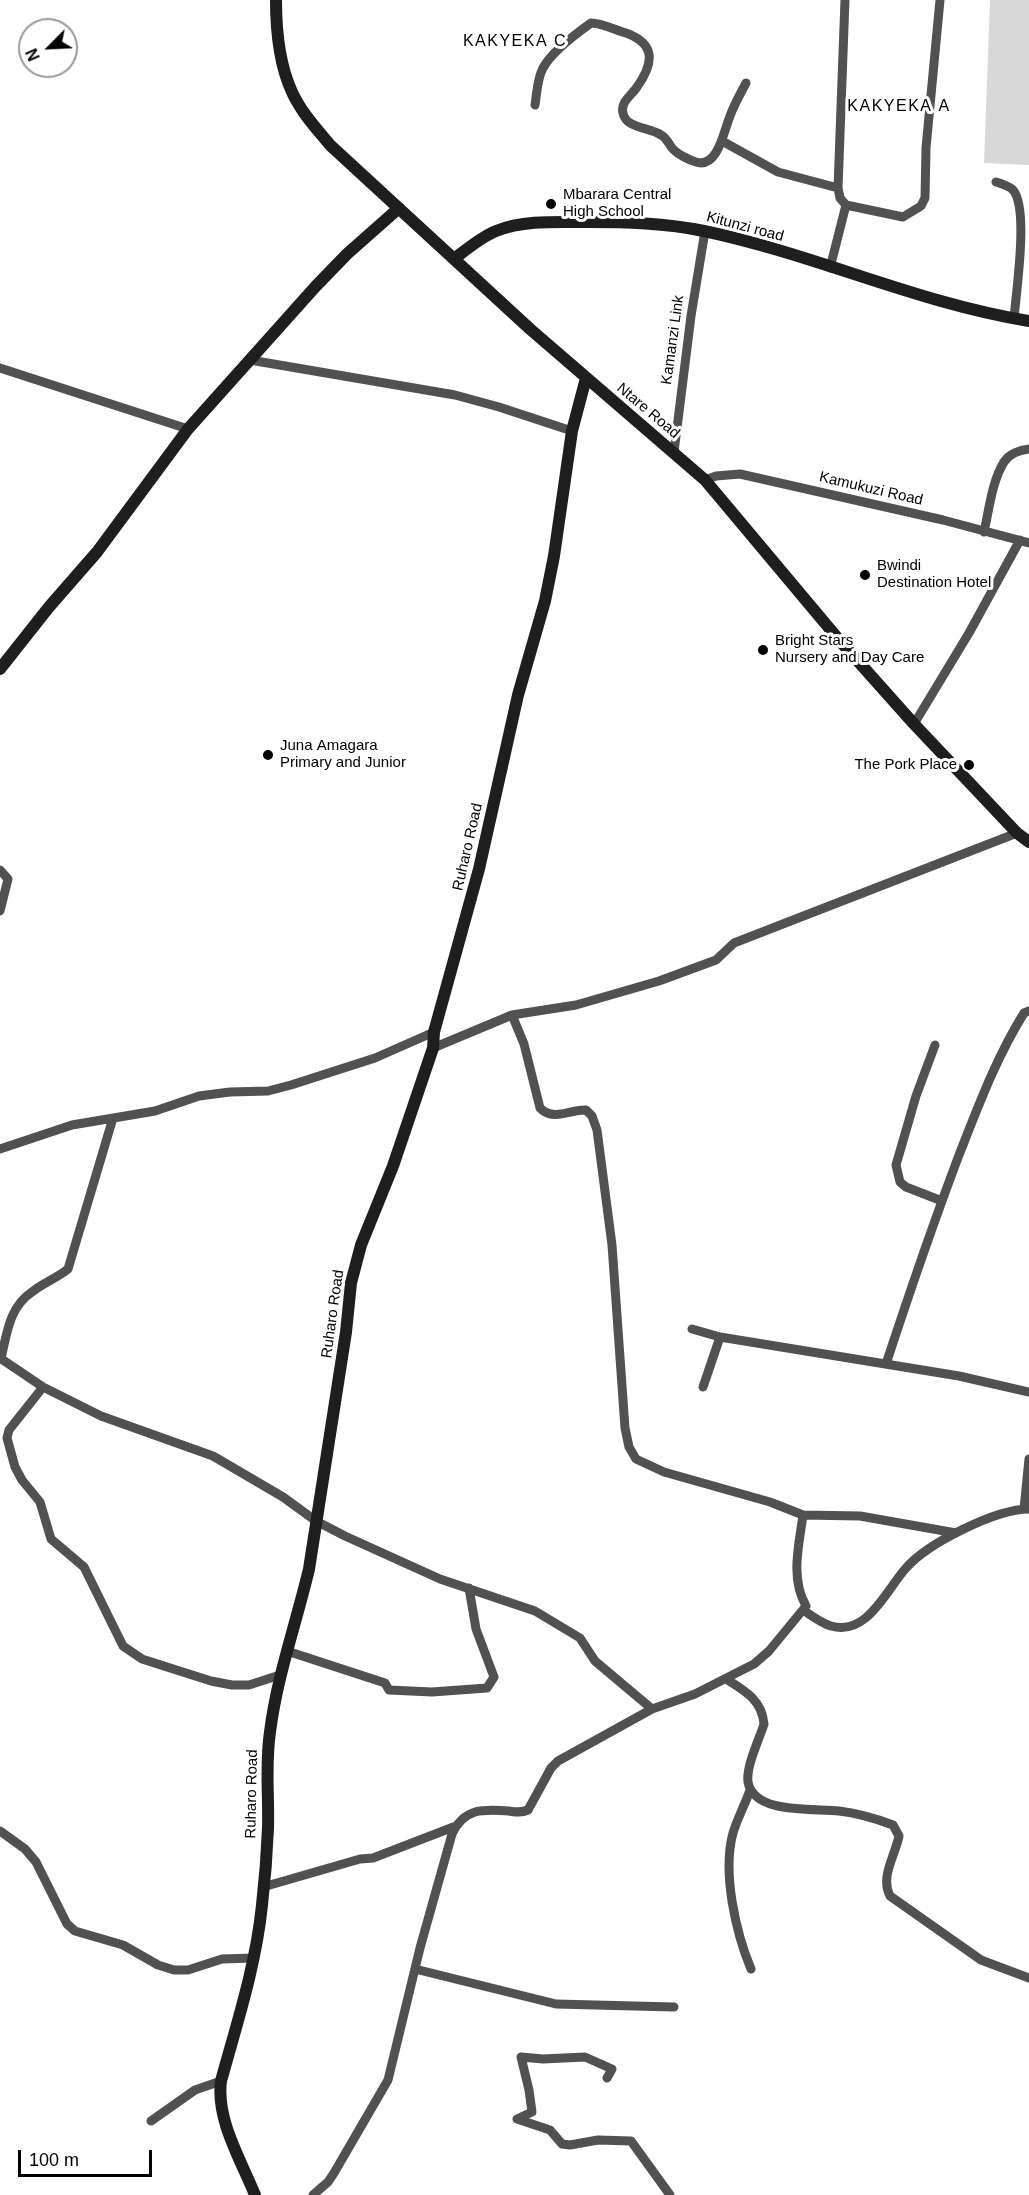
<!DOCTYPE html>
<html>
<head>
<meta charset="utf-8">
<style>
	body { margin:0 }
	#map { position:relative; width:1029px; height:2195px; overflow:hidden; background:#fff; font-family:Helvetica,sans-serif }
	canvas { display:block }
	.north { position:absolute; left:18px; top:18px; width:60px; height:60px; box-sizing:border-box; background:#fff; border:2px solid #999; border-radius:50%; rotate:246deg; font-size:16px; font-weight:700; line-height:24px; text-align:center; color:#000 }
	.north::after { content:''; display:block; margin:auto; width:21px; height:27px; background:#000; clip-path:polygon(50% 0,100% 100%,50% 72%,0 100%) }
	.scale { position:absolute; left:18px; top:2150px; width:134px; height:27px; box-sizing:border-box; border:3px solid #000; border-top:0; padding-left:8px; font-size:18px; line-height:21px; white-space:nowrap; color:#000; -webkit-text-stroke:4px #fff; paint-order:stroke }
</style>
</head>
<body>
<div id="map">
<canvas width="1029" height="2195"></canvas>
<div class="north">N</div>
<div class="scale">100 m</div>
</div>
<script>
const g = document.querySelector('canvas').getContext('2d');
g.lineJoin = 'round';
function fillPath(path, color) { g.fillStyle = color; g.fill(path, 'evenodd'); }
function stroke(path, color, width, dash) { g.strokeStyle = color; g.lineWidth = width; g.lineCap = dash ? 'butt' : 'round'; g.setLineDash(dash || []); g.stroke(path); }
function drawText(font, color, halo, rows, align = 'center') {
  g.font = font + ' Helvetica,sans-serif'; g.lineWidth = 6; g.setLineDash([]); g.textBaseline = 'middle'; g.strokeStyle = halo; g.fillStyle = color; for (const [text, x, y, turn = 0] of rows) {
    g.save(); g.translate(x, y); g.rotate((+turn || 0) * Math.PI / 180); g.textAlign = isNaN(turn) ? turn : align; if (halo) g.strokeText(text, 0, 0); g.fillText(text, 0, 0); g.restore();
  }
}
fillPath(new Path2D(`
	M 990,0 L 1029,0 L 1029,165 L 984,163 Z`), '#d8d8d8');
stroke(new Path2D(`
	M 845,0 L 838,188 L 840,198 L 846,205
	M 535,105 C 537,93 537,79 543,68 C 551,53 577,33 591,23 C 602,23 615,30 626,33 C 656,44 654,63 637,87 C 632,95 620,102 623,113 C 626,129 650,127 661,135 C 667,138 668,143 672,148 C 677,154 689,160 696,162 C 718,169 724,130 730,116 C 734,105 740,94 746,83
	M 722,141 L 778,172 L 838,188
	M 996,182 C 1002,184 1009,186 1013,190 C 1029,208 1016,292 1014,319
	M 846,205 L 903,217 L 921,206 L 925,198 L 926,148 L 940,0
	M 830,268 L 846,205
	M 250,360 L 455,395 L 499,407 L 572,431
	M 0,368 L 188,429
	M 674,452 L 691,316 L 705,231
	M 705,480 L 716,476 L 740,474 L 943,520 L 1029,543
	M 984,532 C 989,510 992,481 1004,462 C 1009,454 1020,450 1029,449
	M 914,724 L 969,633 L 1020,540
	M 0,870 L 8,879 L 0,911
	M 512,1015 L 524,1044 L 540,1108 C 554,1122 571,1109 586,1110 L 592,1116 L 597,1130 L 612,1245 L 625,1428 L 629,1447 L 636,1459 L 664,1472 L 770,1502 L 803,1515 L 860,1516 L 956,1533
	M 935,1045 L 916,1096 L 896,1165 L 900,1182 L 906,1187 L 942,1201
	M 433,1048 L 512,1015 L 576,1005 L 659,981 L 716,960 L 734,943 L 1017,833
	M 0,1149 L 72,1125 L 155,1111 L 199,1096 L 230,1092 L 268,1091 L 291,1085 L 375,1058 L 434,1032
	M 692,1329 L 720,1337 L 959,1376 L 1029,1392
	M 0,1358 L 43,1387 L 101,1416 L 213,1456 L 283,1497 L 316,1521 L 345,1536 L 440,1579 L 535,1611 L 580,1638 L 595,1661 L 652,1709
	M 1,1358 C 7,1334 9,1307 32,1292 C 43,1283 57,1278 68,1269 L 113,1118
	M 886,1364 C 909,1294 933,1224 959,1155 C 978,1107 996,1058 1024,1013 L 1029,1011
	M 43,1387 L 9,1430 L 7,1438 L 15,1467 L 22,1480 L 40,1502 L 51,1539 L 84,1567 L 123,1646 L 142,1659 L 211,1681 L 232,1685 L 249,1685 L 280,1675
	M 703,1387 L 720,1337
	M 1024,1509 L 1029,1459
	M 803,1610 C 811,1615 821,1623 831,1626 C 867,1637 887,1589 906,1568 C 928,1543 996,1509 1029,1509
	M 287,1651 L 385,1683 L 389,1690 L 432,1692 L 487,1688 L 494,1677 L 476,1629 L 469,1588
	M 726,1679 C 744,1690 762,1700 764,1724 C 759,1740 746,1766 748,1782 C 754,1815 815,1808 839,1811 C 857,1813 877,1819 893,1825 L 899,1836 C 895,1856 880,1877 890,1896 L 981,1960 L 1029,1978
	M 750,1790 C 745,1805 737,1819 733,1833 C 722,1873 736,1933 751,1969
	M 0,1831 L 25,1849 L 36,1862 L 67,1924 L 75,1931 L 123,1945 L 158,1965 L 174,1970 L 188,1970 L 222,1959 L 254,1958
	M 263,1887 L 360,1859 L 373,1858 L 456,1826
	M 415,1969 L 556,2004 L 674,2007
	M 607,2078 L 612,2069 L 585,2057 L 543,2059 L 521,2057 L 529,2090 L 532,2112 L 517,2119 L 550,2130 L 562,2144 L 570,2145 L 598,2140 L 631,2141 L 670,2195
	M 151,2121 L 195,2090 L 221,2081
	M 313,2195 L 328,2182 L 334,2173 L 388,2080 L 420,1948 L 452,1834 C 464,1808 483,1809 509,1811 C 516,1812 521,1813 528,1810 L 551,1768 L 558,1761 L 652,1709 L 695,1694 L 754,1664 L 769,1651 L 806,1606 C 790,1578 799,1545 803,1515`), '#515151', 9);
stroke(new Path2D(`
	M 276,0 C 276,30 279,64 292,92 C 301,112 316,128 330,145 L 530,329 L 705,480 L 840,641 L 914,724 L 1017,833 L 1029,842
	M 454,259 C 467,249 481,237 496,231 C 524,220 556,222 586,222 C 626,222 665,223 704,231 C 814,254 917,303 1029,321
	M 0,669 L 49,607 L 97,552 L 188,429 L 316,286 L 347,254 L 399,208
	M 255,2195 C 241,2160 216,2120 221,2081 C 237,2023 256,1965 262,1905 C 265,1879 267,1853 268,1828 C 269,1795 265,1765 270,1732 C 277,1676 296,1624 309,1569 L 346,1332 L 351,1283 L 361,1245 L 393,1166 L 433,1048 L 434,1032 L 479,869 L 518,695 L 545,601 L 554,556 L 572,431 L 586,378`), '#1e1e1e', 12);
for (const [x, y, r, color] of [
	[551,204,6,"#000"],
	[865,575,6,"#000"],
	[763,650,6,"#000"],
	[268,755,6,"#000"],
	[969,765,6,"#000"]
]) { const dot = new Path2D(); dot.arc(x, y, r, 0, 2 * Math.PI); g.fillStyle = color; g.fill(dot); stroke(dot, '#fff', 2); }
drawText('15px', '#000', '#fff', [
	["Mbarara Central",563,195],
	["High School",563,212],
	["Bwindi",877,566],
	["Destination Hotel",877,583],
	["Bright Stars",775,641],
	["Nursery and Day Care",775,658],
	["Juna Amagara",280,746],
	["Primary and Junior",280,763],
	["The Pork Place",957,765,"right"]
], 'left');
drawText('15px', '#000', '#fff', [
	["Kitunzi road",745,227,15],
	["Kamanzi Link",673,340,-82],
	["Ntare Road",648,411,40],
	["Kamukuzi Road",871,489,13],
	["Ruharo Road",468,847,-77],
	["Ruharo Road",333,1314,-82],
	["Ruharo Road",252,1794,-89]
]);
g.letterSpacing = '1.5px';
drawText('16px', '#000', '#fff', [
	["KAKYEKA C",515,42],
	["KAKYEKA A",899,107]
]);
g.letterSpacing = '0px';
</script>
</body>
</html>
